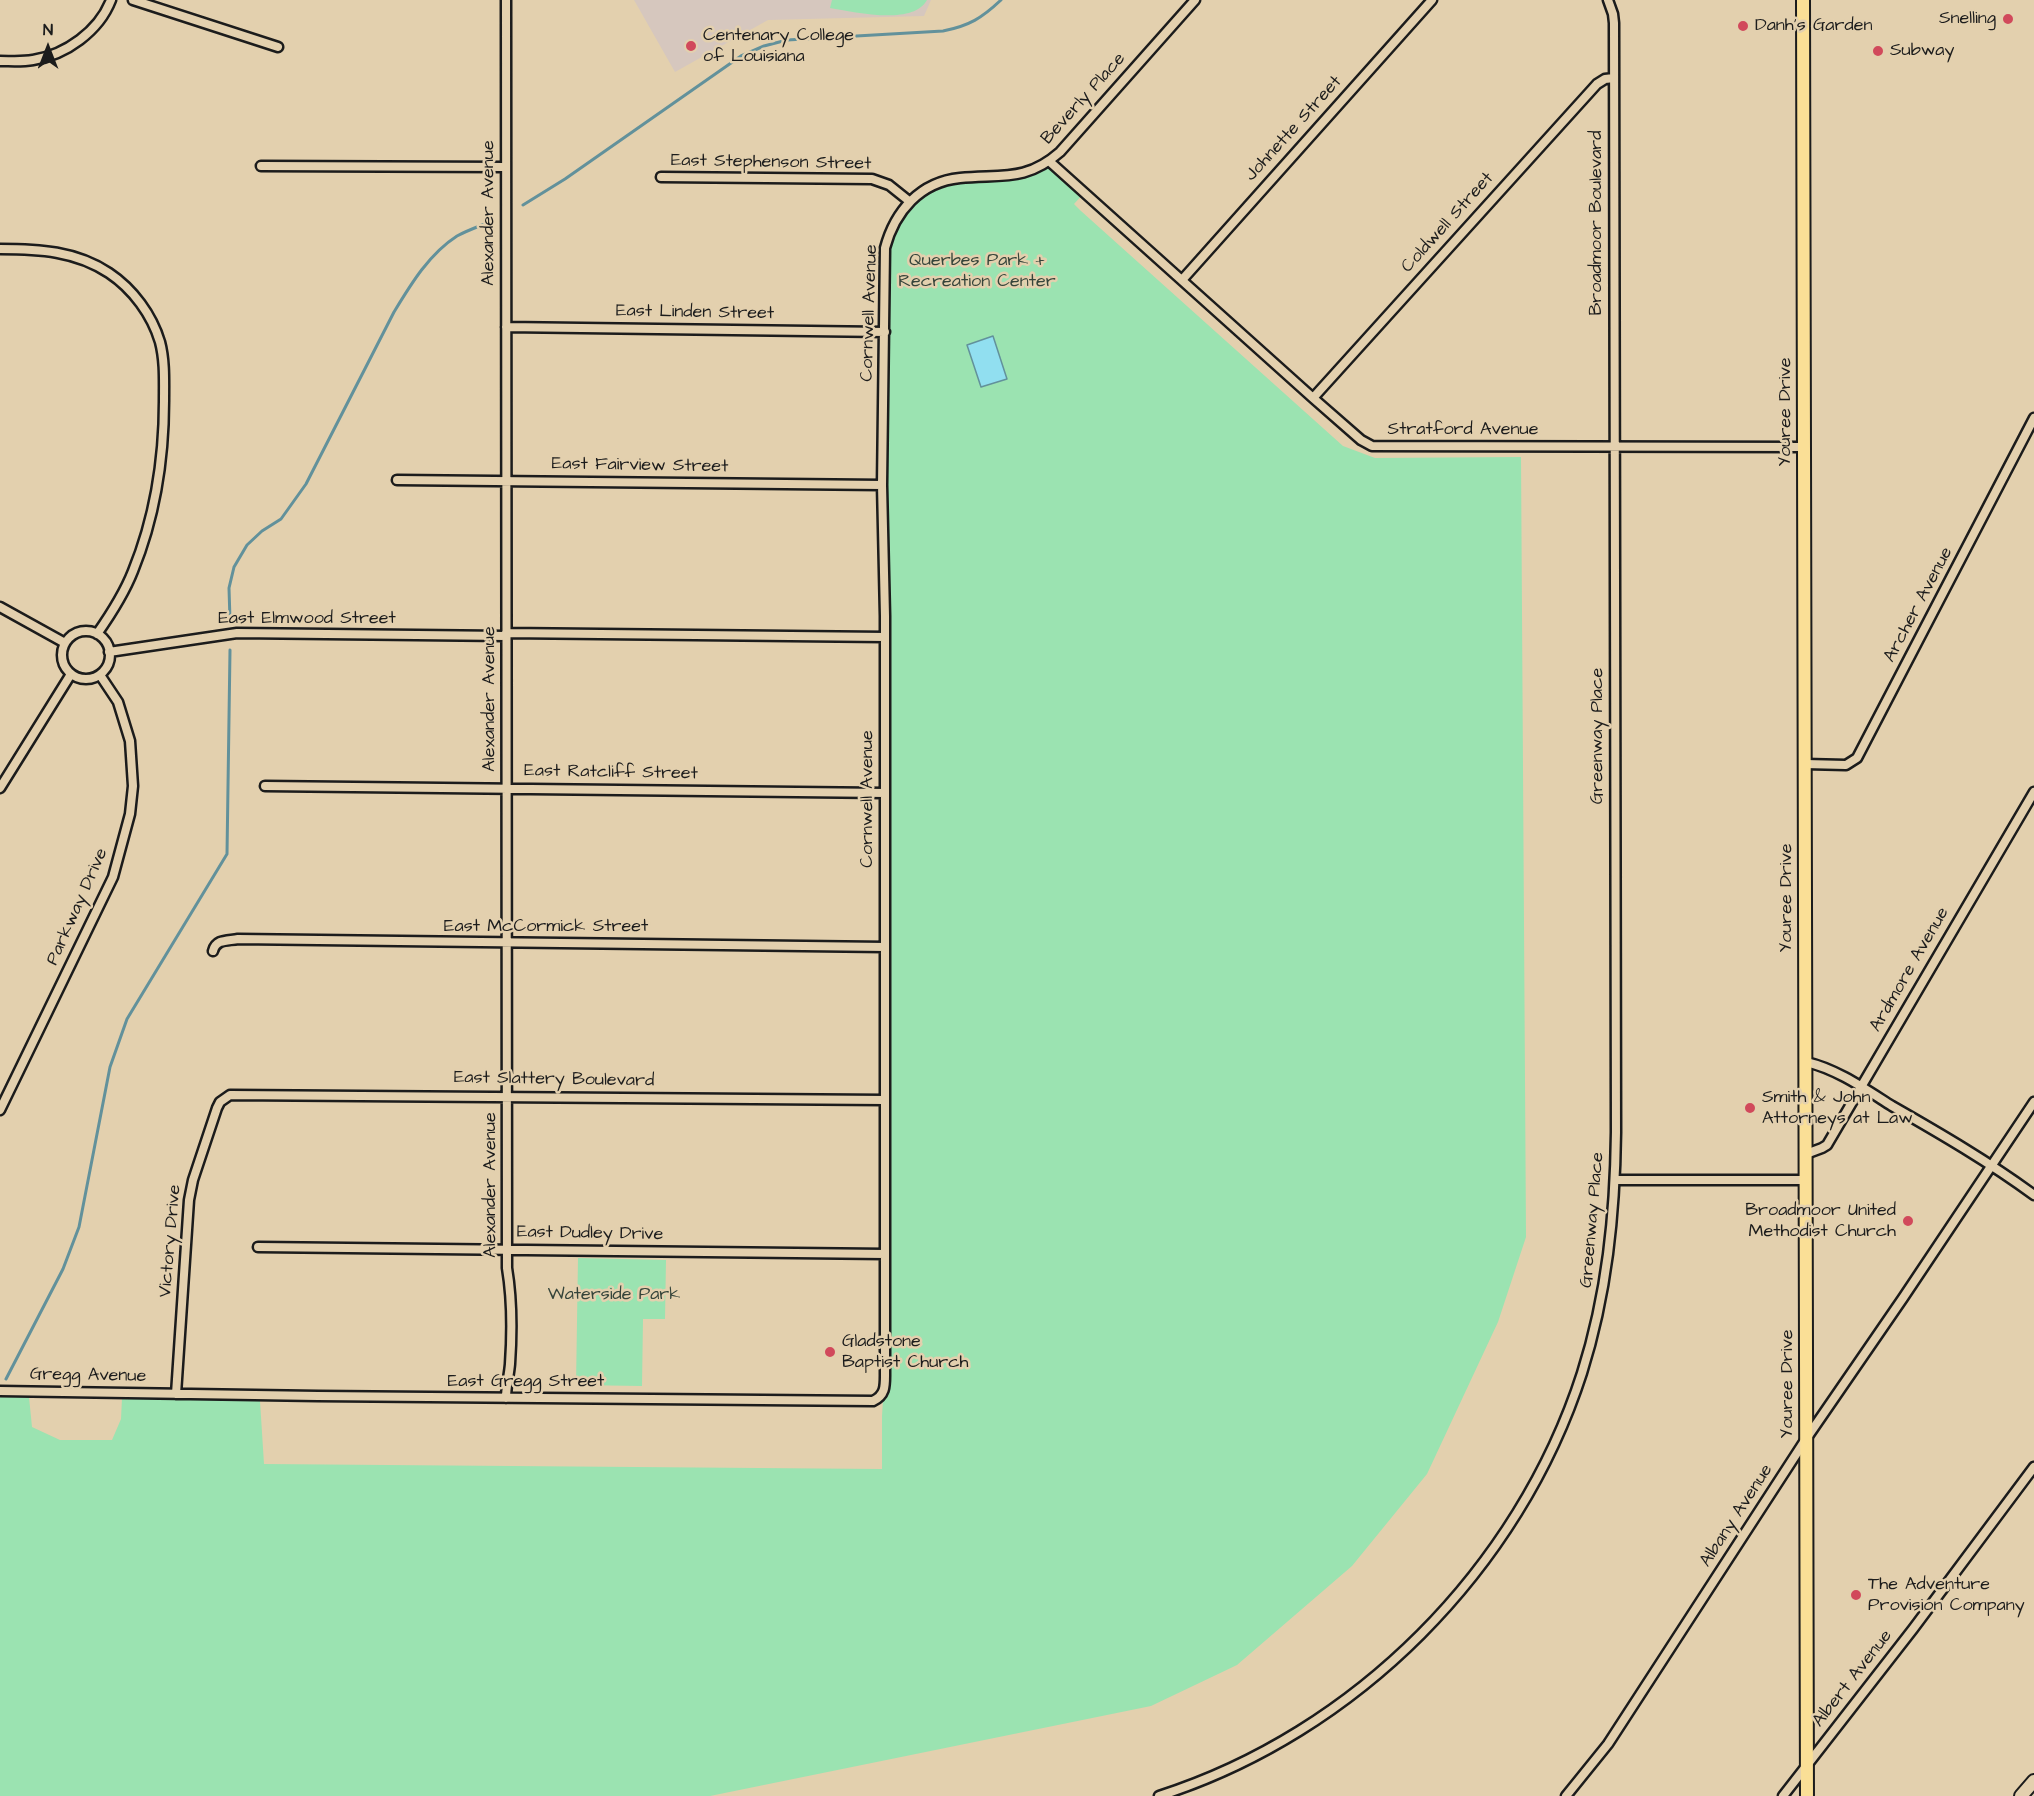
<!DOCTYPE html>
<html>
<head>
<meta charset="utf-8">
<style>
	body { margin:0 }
	#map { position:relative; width:2034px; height:1796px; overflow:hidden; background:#e3d0ae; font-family:"Architects Daughter",sans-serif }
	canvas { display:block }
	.north { position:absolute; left:18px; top:18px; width:60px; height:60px; -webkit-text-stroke:4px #e3d0ae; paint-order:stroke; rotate:0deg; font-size:16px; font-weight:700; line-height:24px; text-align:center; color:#1c1c1c }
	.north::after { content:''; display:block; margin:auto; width:21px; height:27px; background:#1c1c1c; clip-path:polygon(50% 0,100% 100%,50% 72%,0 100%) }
</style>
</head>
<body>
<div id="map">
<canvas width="2034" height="1796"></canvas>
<div class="north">N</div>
</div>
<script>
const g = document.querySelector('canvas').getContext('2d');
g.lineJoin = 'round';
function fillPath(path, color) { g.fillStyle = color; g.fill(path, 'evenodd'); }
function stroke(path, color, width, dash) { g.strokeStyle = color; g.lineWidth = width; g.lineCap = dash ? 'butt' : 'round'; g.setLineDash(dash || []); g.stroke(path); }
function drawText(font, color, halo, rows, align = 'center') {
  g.font = font + ' "Architects Daughter",sans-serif'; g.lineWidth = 5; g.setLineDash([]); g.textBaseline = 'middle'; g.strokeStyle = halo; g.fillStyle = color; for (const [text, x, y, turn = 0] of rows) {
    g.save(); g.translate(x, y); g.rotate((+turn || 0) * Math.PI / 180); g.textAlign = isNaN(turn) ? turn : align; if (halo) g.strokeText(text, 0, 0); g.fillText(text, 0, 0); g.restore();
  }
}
fillPath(new Path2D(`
	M 634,0 L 931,0 L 924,16 L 768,20 L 675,72 Z`), '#d6c7be');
fillPath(new Path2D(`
	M 832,0 L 927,0 C 913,26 854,12 830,8 Z
	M 1049,161 L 1084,193 L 1074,204 L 1081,211 L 1343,446 L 1375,458 L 1521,457 L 1526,1237 L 1498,1322 L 1427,1474 L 1352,1566 L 1237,1665 L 1151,1706 L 710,1796 L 0,1796 L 0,1397 L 29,1397 L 32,1427 L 60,1440 L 112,1440 L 121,1419 L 122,1398 L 260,1401 L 264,1464 L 882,1469 L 882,1416 L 883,1400 L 889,1385 L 891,1328 L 890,710 L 885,709 L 888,479 L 884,257 L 904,207 L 936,184 L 1002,177 Z
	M 578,1258 L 666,1260 L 665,1319 L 643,1319 L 642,1386 L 576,1385 Z`), '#9be3b1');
const water = new Path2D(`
	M 993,336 L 1007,379 L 981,387 L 967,345 Z`);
fillPath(water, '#91dff0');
stroke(water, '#62919b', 1.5);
stroke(new Path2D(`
	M 523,205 L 565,179 L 741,56 L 764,46 L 787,40 L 943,31 C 969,26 982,18 1001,0
	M 230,620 L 229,588 L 234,567 L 247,545 L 262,531 L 281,519 L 306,484 L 394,312 C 411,284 429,254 457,236 C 468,230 480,226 492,221
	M 6,1379 L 63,1269 L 79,1227 L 110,1067 L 127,1019 L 227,854 L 230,650`), '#62919b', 3);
const street = new Path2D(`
	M 133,0 L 278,47
	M 506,0 L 507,1268 C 512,1298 512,1335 510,1364 C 509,1376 506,1386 506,1398
	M 0,61 C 11,61 22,62 33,60 C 66,55 99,31 111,0
	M 1049,161 L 1313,398 L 1361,440 L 1372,446 L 1804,447
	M 261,166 L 506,167
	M 661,177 L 872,179 L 889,185 L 909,201
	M 0,249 C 39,249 76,251 109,273 C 133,289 152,315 160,342 C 165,361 164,381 164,401 C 164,459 155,517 133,571 C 124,594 111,614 97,634
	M 1182,280 L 1432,0
	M 506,327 L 885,332
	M 1313,398 L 1597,84 L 1605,79 L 1614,78
	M 397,480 L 882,485
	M 0,607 L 65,643
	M62 655a24 24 0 1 1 48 0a24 24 0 1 1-48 0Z
	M 506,633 L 885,637
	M 109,652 L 237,633 L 506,636
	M 1805,764 L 1846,765 L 1857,758 L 2034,418
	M 265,786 L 885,793
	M 0,788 L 71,674
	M 213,951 C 216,939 227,941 238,939 L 885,947
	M 1806,1062 C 1837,1069 1865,1089 1892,1106 C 1941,1134 1989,1162 2034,1195
	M 0,1110 L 113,877 L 130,814 L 133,786 L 130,741 L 118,702 L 100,675
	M 1806,1154 L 1822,1148 L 1827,1145 L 2034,792
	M 1616,1180 L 1805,1180
	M 258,1247 L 885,1254
	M 0,1391 L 318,1396 L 873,1401 C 886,1395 885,1385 885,1372 L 885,616 L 882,485 L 885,248 C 895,211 920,182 960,178 C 1001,174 1026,182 1060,152 L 1195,0
	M 176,1394 L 189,1200 L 193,1180 L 217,1108 L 220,1102 L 230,1095 L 885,1100
	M 1159,1796 C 1356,1733 1519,1569 1582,1373 C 1607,1294 1615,1215 1616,1132 L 1614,23 L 1613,14 L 1608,0
	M 1566,1796 L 1608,1744 L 1806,1439 L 1903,1298 L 2034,1102
	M 1783,1796 L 1913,1629 L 2034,1467`);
const secondary = new Path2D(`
	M 2021,1796 L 2034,1781`);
const primary = new Path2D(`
	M 1803,0 L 1807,1796`);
stroke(street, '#1c1c1c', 13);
stroke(secondary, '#1c1c1c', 16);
stroke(primary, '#1c1c1c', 16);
stroke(street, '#e3d0ae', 8);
stroke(secondary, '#e3d0ae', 12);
stroke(primary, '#fadf96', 12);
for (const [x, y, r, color] of [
	[2008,19,6,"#d1495b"],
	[1743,26,6,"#d1495b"],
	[691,46,6,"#d1495b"],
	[1878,51,6,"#d1495b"],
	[1750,1108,6,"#d1495b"],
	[1908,1221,6,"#d1495b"],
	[830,1352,6,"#d1495b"],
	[1856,1595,6,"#d1495b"]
]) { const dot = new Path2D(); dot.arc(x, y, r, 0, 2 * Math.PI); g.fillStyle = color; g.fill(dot); stroke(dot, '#e3d0ae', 2); }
drawText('18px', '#1c1c1c', '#e3d0ae', [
	["Snelling",1996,19,"right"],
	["Danh's Garden",1755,26],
	["Centenary College",703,36],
	["of Louisiana",703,57],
	["Subway",1890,51],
	["Smith & John",1762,1098],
	["Attorneys at Law",1762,1119],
	["Broadmoor United",1896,1211,"right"],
	["Methodist Church",1896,1232,"right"],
	["Gladstone",842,1342],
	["Baptist Church",842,1363],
	["The Adventure",1868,1585],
	["Provision Company",1868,1606]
], 'left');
drawText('18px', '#1c1c1c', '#e3d0ae', [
	["Beverly Place",1084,99,-48],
	["Johnette Street",1294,129,-48],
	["East Stephenson Street",771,163,1],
	["Alexander Avenue",489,213,-90],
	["Coldwell Street",1448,223,-48],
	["Broadmoor Boulevard",1597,223,-90],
	["East Linden Street",695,313,1],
	["Cornwell Avenue",870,313,-88],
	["Youree Drive",1786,412,-90],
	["Stratford Avenue",1463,430],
	["East Fairview Street",640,466,1],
	["Archer Avenue",1919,605,-62],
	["East Elmwood Street",307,619],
	["Alexander Avenue",490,699,-90],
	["Greenway Place",1598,736,-90],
	["East Ratcliff Street",611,773,1],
	["Cornwell Avenue",868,799,-90],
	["Youree Drive",1787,898,-90],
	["Parkway Drive",78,907,-66],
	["East McCormick Street",546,927],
	["Ardmore Avenue",1910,970,-60],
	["East Slattery Boulevard",554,1080,1],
	["Alexander Avenue",491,1185,-90],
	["Greenway Place",1593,1220,-85],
	["East Dudley Drive",590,1234,1],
	["Victory Drive",171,1241,-85],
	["Gregg Avenue",88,1376,1],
	["East Gregg Street",526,1382],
	["Youree Drive",1788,1384,-90],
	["Albany Avenue",1737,1516,-57],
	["Albert Avenue",1853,1679,-52]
]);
drawText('18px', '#35443a', '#e3d0ae', [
	["Querbes Park +",977,261],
	["Recreation Center",977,282],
	["Waterside Park",614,1295]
]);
</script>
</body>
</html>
